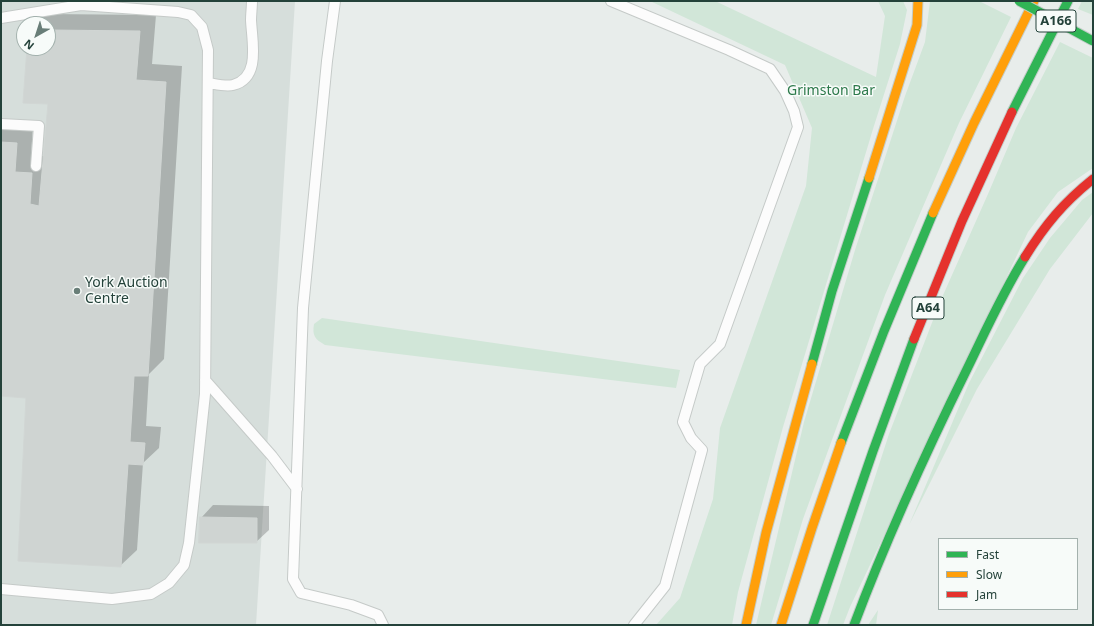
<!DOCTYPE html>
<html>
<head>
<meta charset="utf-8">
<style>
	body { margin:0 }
	#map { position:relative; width:1094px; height:626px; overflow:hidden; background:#e8edeb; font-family:"Noto Sans",sans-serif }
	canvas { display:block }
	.frame { position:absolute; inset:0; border:2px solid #24423a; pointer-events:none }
	.legend { position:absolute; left:938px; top:538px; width:140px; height:72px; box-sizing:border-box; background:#f7fbf9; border:1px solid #a3b1ad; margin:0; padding:5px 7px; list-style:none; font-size:12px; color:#24423a }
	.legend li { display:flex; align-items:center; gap:8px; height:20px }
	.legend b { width:20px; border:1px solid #a3b1ad }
	.north { position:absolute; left:16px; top:16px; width:40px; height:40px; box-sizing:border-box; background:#f7fbf9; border:1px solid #a3b1ad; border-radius:50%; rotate:219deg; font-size:11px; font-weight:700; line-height:16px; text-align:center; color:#24423a }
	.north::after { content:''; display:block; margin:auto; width:14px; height:18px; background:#697e78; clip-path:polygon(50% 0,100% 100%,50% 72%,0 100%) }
</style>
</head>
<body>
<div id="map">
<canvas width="1094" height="626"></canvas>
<div class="frame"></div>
<ul class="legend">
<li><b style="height:5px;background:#30b455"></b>Fast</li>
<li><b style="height:5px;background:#ff9f0a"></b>Slow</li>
<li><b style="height:5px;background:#e5322d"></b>Jam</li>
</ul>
<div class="north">N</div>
</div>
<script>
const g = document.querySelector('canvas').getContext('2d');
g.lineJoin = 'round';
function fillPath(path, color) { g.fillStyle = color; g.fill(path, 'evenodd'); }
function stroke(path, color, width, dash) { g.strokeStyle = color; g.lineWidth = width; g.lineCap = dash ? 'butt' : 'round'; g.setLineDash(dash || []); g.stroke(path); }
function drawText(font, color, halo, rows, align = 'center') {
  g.font = font + ' "Noto Sans",sans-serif'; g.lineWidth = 3; g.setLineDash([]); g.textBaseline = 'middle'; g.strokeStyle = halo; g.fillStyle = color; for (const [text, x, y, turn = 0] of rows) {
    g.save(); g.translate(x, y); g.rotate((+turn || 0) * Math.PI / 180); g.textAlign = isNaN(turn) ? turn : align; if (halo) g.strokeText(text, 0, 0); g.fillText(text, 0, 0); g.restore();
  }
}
fillPath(new Path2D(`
	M 1,1 L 295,1 L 256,625 L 1,625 ZM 24,24 L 48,24 L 48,48 L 24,48 Z`), '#d6dedb');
fillPath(new Path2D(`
	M 650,1 L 715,1 L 876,77 L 885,16 L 878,1 L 903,1 L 907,10 L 900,44 L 873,129 L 783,427 L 738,592 L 732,625 L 656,625 L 680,598 L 713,499 L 720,428 L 806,186 L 812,128 L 785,65 Z
	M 930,1 L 979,1 L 1011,17 L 959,123 L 885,295 L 803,519 L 771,625 L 756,625 L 804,422 L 855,250 L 905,96 L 925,42 Z
	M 1082,1 L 1093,1 L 1093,15 L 1078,9 Z
	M 1060,42 L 1093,58 L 1093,168 L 1058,192 L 1028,232 L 850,607 L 843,625 L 827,625 L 889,434 L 940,302 L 988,194 L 1016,128 Z
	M 1093,192 L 1093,213 L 1050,269 L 977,389 L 909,525 L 969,383 L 1023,278 L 1050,238 L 1082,200 Z
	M 322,318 L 680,370 L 676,388 L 325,345 C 315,339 312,336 314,324 Z
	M 878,610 L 876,625 L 868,625 Z`), '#d1e6d8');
fillPath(new Path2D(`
	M 46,14 L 156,15 L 152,64 L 182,66 L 164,359 L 149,374 L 146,426 L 161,427 L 159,448 L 143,463 L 137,550 L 120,566 L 27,397 L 1,395 L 1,130 L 6,125 L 33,127 L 31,156 L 44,156 L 49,104 L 28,48 L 48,48 L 48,24 L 36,24 Z
	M 213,505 L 269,506 L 269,530 L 256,542 L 201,518 Z`), '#0003');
const building = new Path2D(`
	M 48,30 L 140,31 L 136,80 L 166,82 L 148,376 L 134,376 L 130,442 L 145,443 L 143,465 L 128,464 L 121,567 L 18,561 L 26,398 L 1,396 L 1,142 L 17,143 L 15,172 L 32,173 L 30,204 L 39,206 L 48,104 L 23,103 L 27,48 L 48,48 Z
	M 200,517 L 257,518 L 257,543 L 199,543 Z`);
fillPath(building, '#cfd4d2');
stroke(building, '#d1d6d4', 1);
const lane = new Path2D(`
	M 335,1 L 327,61 L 303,308 L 293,579 L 301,593 L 351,605 L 378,615 L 383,625
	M 611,1 L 729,50 L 770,69 L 785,91 L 794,111 L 798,127 L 720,344 L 700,364 L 683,422 L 691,438 L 702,450 L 665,586 L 634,625
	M 1,18 L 81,5 L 178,12 L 191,15 L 202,27 L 208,50 L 205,394 L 189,543 L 184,565 L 169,583 L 151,594 L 112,599 L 1,589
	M 208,83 C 215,84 226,87 233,85 C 261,78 252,42 251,20 C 251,14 252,7 252,1
	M 1,124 L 39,126 L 36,166
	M 205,380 L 272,456 L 297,489`);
const fast = new Path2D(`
	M 1012,112 L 1068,1
	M 812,364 L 832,291 L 869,178
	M 841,443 L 884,331 L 933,213
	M 813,625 L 873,451 L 914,339
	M 854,625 C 887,537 926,452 968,367 C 986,330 1003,292 1025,257`);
const slow = new Path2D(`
	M 869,178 L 917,25 L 918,1
	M 933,213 L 974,123 L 1034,1
	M 746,625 L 766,533 L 812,364
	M 781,625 L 812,528 L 841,443`);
const jam = new Path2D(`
	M 1025,257 C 1045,225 1063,203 1093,179
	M 914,339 L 962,221 L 1012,112`);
stroke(lane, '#c5cac8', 12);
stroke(fast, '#c3ccc9', 11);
stroke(slow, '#c3ccc9', 11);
stroke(jam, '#c3ccc9', 11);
stroke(lane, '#fcfcfc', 10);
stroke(fast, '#30b455', 9);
stroke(slow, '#ff9f0a', 9);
stroke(jam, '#e5322d', 9);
const fastBridge = new Path2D(`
	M 1019,1 L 1093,41`);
stroke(fastBridge, '#c3ccc9', 11, []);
stroke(fastBridge, '#30b455', 9);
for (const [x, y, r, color] of [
	[77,291,4,"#697e78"]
]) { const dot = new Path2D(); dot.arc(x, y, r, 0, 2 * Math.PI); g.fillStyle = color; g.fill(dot); stroke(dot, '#f7fbf9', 1.5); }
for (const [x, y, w] of [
	[1056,21,40],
	[928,308,32]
]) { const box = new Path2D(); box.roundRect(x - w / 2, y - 11, w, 22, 3); g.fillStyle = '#f7fbf9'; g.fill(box); stroke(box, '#24423a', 1); }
drawText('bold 13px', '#24423a', null, [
	["A166",1056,21],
	["A64",928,308]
]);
drawText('14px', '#2d7a4b', '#f7fbf9', [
	["Grimston Bar",831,91]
]);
drawText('14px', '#24423a', '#f7fbf9', [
	["York Auction",85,283],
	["Centre",85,299]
], 'left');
</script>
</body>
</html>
